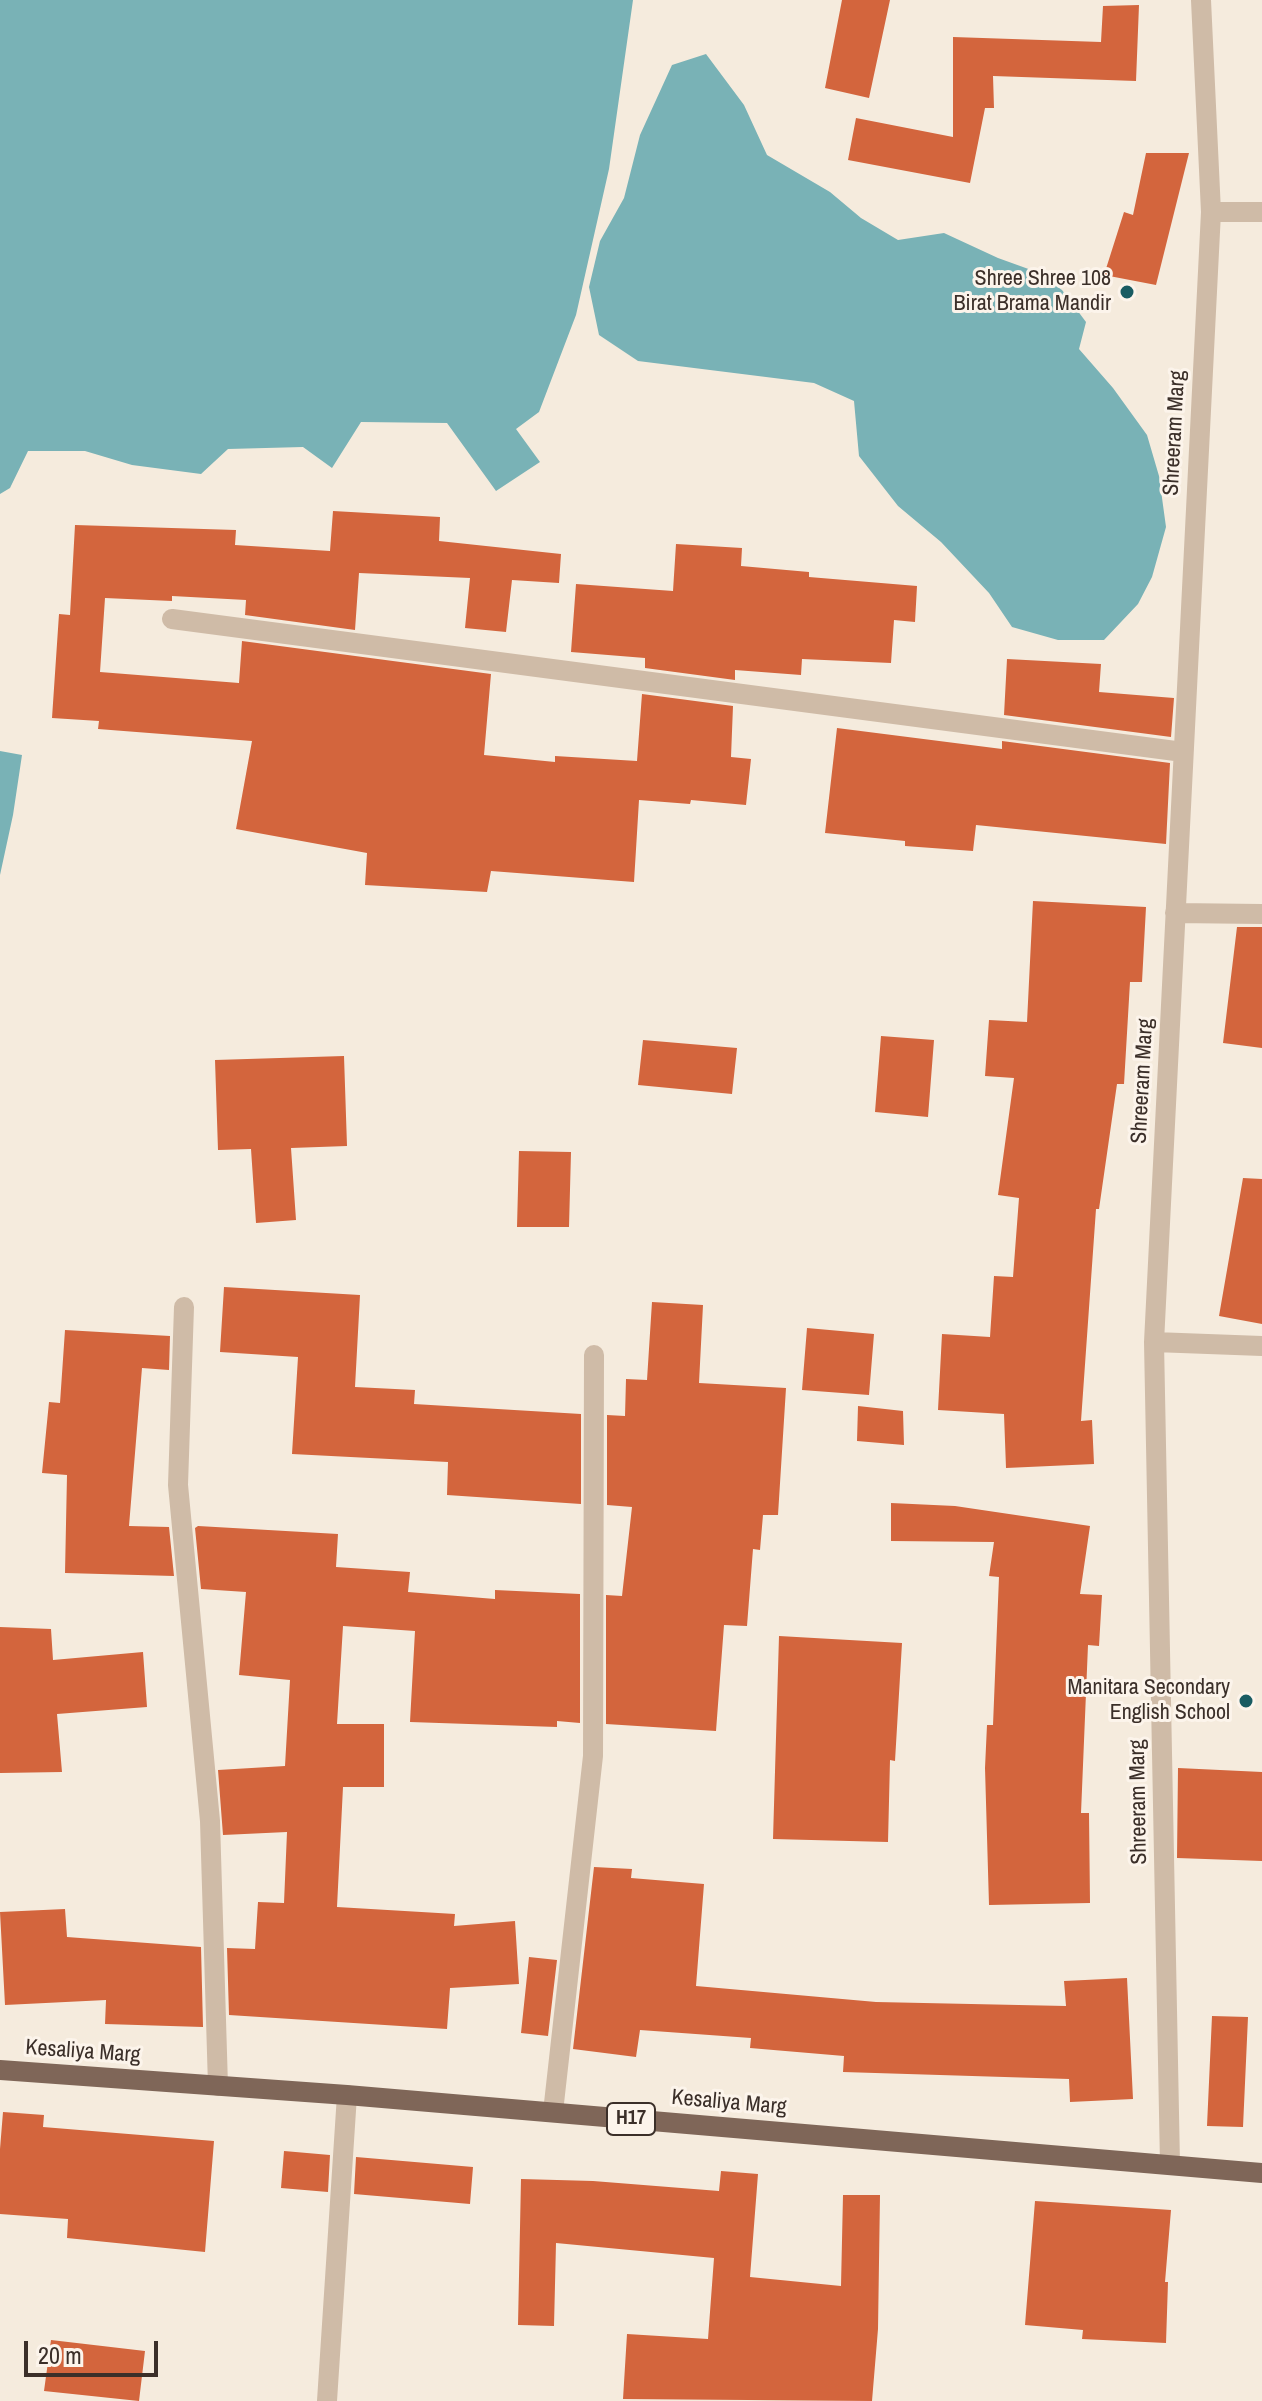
<!DOCTYPE html>
<html>
<head>
<meta charset="utf-8">
<style>
	body { margin:0 }
	#map { position:relative; width:1262px; height:2401px; overflow:hidden; background:#f5ebdd; font-family:"Archivo Narrow",sans-serif }
	canvas { display:block }
	.scale { position:absolute; left:24px; top:2341px; width:134px; height:36px; box-sizing:border-box; border:4px solid #3b2f29; border-top:0; padding-left:10px; font-size:24px; line-height:28px; white-space:nowrap; color:#3b2f29; -webkit-text-stroke:6px #fcf4eb; paint-order:stroke }
</style>
</head>
<body>
<div id="map">
<canvas width="1262" height="2401"></canvas>
<div class="scale">20 m</div>
</div>
<script>
const g = document.querySelector('canvas').getContext('2d');
g.lineJoin = 'round';
function fillPath(path, color) { g.fillStyle = color; g.fill(path, 'evenodd'); }
function stroke(path, color, width, dash) { g.strokeStyle = color; g.lineWidth = width; g.lineCap = dash ? 'butt' : 'round'; g.setLineDash(dash || []); g.stroke(path); }
function drawText(font, color, halo, rows, align = 'center') {
  g.font = font + ' "Archivo Narrow",sans-serif'; g.lineWidth = 6; g.setLineDash([]); g.textBaseline = 'middle'; g.strokeStyle = halo; g.fillStyle = color; for (const [text, x, y, turn = 0] of rows) {
    g.save(); g.translate(x, y); g.rotate((+turn || 0) * Math.PI / 180); g.textAlign = isNaN(turn) ? turn : align; if (halo) g.strokeText(text, 0, 0); g.fillText(text, 0, 0); g.restore();
  }
}
fillPath(new Path2D(`
	M 0,0 L 633,0 L 609,169 L 576,315 L 539,412 L 516,429 L 540,462 L 496,491 L 447,423 L 361,422 L 332,468 L 303,447 L 228,449 L 201,474 L 132,465 L 85,451 L 28,451 L 10,488 L 0,494 Z
	M 706,54 L 744,105 L 767,155 L 830,192 L 861,218 L 898,240 L 944,233 L 998,258 L 1034,271 L 1062,290 L 1086,322 L 1079,349 L 1113,388 L 1147,435 L 1159,476 L 1166,527 L 1152,577 L 1138,604 L 1104,640 L 1058,640 L 1012,627 L 989,593 L 941,542 L 898,506 L 859,456 L 854,401 L 814,383 L 638,361 L 599,335 L 589,287 L 600,241 L 624,198 L 640,135 L 672,65 Z
	M 0,751 L 22,755 L 13,815 L 0,875 Z`), '#79b2b6');
fillPath(new Path2D(`
	M 842,0 L 890,0 L 869,98 L 825,88 Z
	M 1139,5 L 1136,81 L 993,76 L 994,108 L 985,108 L 970,183 L 848,160 L 856,118 L 953,137 L 953,37 L 1101,42 L 1103,6 Z
	M 1146,153 L 1189,153 L 1156,285 L 1104,275 L 1124,212 L 1133,215 Z
	M 333,511 L 440,517 L 439,541 L 561,554 L 559,583 L 512,580 L 506,632 L 465,628 L 470,578 L 359,573 L 355,630 L 245,615 L 246,600 L 172,596 L 172,601 L 105,598 L 100,672 L 239,683 L 242,641 L 491,674 L 484,755 L 555,762 L 555,756 L 637,761 L 642,694 L 733,706 L 731,757 L 751,759 L 746,805 L 691,800 L 690,804 L 639,800 L 634,882 L 491,871 L 487,892 L 365,885 L 367,853 L 236,829 L 252,741 L 98,729 L 99,721 L 52,718 L 59,614 L 70,615 L 75,525 L 236,530 L 235,545 L 330,551 Z
	M 676,544 L 742,548 L 741,566 L 809,572 L 809,577 L 917,586 L 915,622 L 894,620 L 891,663 L 802,659 L 801,675 L 735,670 L 735,680 L 645,668 L 645,658 L 571,652 L 576,584 L 673,591 Z
	M 1007,659 L 1101,664 L 1099,692 L 1174,698 L 1171,737 L 1004,715 Z
	M 837,728 L 1002,749 L 1002,741 L 1170,763 L 1166,844 L 976,825 L 973,851 L 905,846 L 905,841 L 825,833 Z
	M 1033,901 L 1146,907 L 1142,982 L 1130,982 L 1124,1084 L 1117,1084 L 1099,1209 L 1096,1209 L 1081,1421 L 1092,1420 L 1094,1464 L 1006,1468 L 1004,1414 L 938,1410 L 942,1334 L 990,1337 L 994,1276 L 1013,1277 L 1019,1198 L 998,1195 L 1014,1078 L 985,1076 L 989,1020 L 1027,1022 Z
	M 1237,927 L 1262,927 L 1262,1048 L 1223,1043 Z
	M 881,1036 L 934,1040 L 928,1117 L 875,1112 Z
	M 643,1040 L 737,1048 L 732,1094 L 638,1085 Z
	M 344,1056 L 347,1146 L 291,1148 L 296,1220 L 256,1223 L 251,1149 L 218,1150 L 215,1060 Z
	M 519,1151 L 571,1152 L 569,1227 L 517,1227 Z
	M 1243,1178 L 1262,1179 L 1262,1324 L 1219,1316 Z
	M 224,1287 L 360,1295 L 355,1387 L 415,1390 L 414,1404 L 581,1414 L 581,1504 L 447,1495 L 448,1462 L 292,1454 L 298,1357 L 220,1352 Z
	M 652,1302 L 703,1305 L 699,1383 L 786,1388 L 778,1515 L 763,1515 L 760,1550 L 753,1549 L 747,1626 L 724,1625 L 716,1731 L 606,1724 L 606,1595 L 622,1596 L 632,1507 L 607,1505 L 607,1415 L 625,1416 L 626,1379 L 647,1380 Z
	M 807,1328 L 874,1334 L 869,1395 L 802,1390 Z
	M 65,1330 L 170,1336 L 169,1370 L 142,1368 L 129,1526 L 169,1527 L 174,1576 L 65,1573 L 67,1475 L 42,1473 L 49,1402 L 60,1403 Z
	M 858,1406 L 903,1411 L 904,1445 L 857,1441 Z
	M 891,1503 L 955,1506 L 1090,1526 L 1080,1594 L 1102,1595 L 1099,1646 L 1088,1645 L 1081,1813 L 1089,1813 L 1090,1903 L 989,1905 L 985,1768 L 987,1725 L 993,1725 L 999,1577 L 989,1576 L 994,1542 L 891,1541 Z
	M 198,1526 L 338,1534 L 336,1567 L 410,1572 L 408,1592 L 495,1599 L 495,1590 L 580,1594 L 580,1723 L 557,1721 L 557,1727 L 410,1722 L 415,1631 L 343,1626 L 337,1724 L 384,1724 L 384,1787 L 343,1787 L 337,1907 L 455,1914 L 454,1926 L 515,1921 L 519,1984 L 450,1988 L 447,2029 L 229,2015 L 227,1948 L 255,1949 L 258,1902 L 284,1903 L 287,1832 L 223,1835 L 218,1770 L 285,1766 L 290,1680 L 239,1675 L 246,1592 L 201,1589 L 195,1528 Z
	M 0,1627 L 51,1629 L 53,1660 L 143,1652 L 147,1707 L 57,1714 L 62,1772 L 0,1773 Z
	M 779,1636 L 902,1643 L 895,1761 L 890,1760 L 888,1842 L 773,1839 Z
	M 1178,1768 L 1262,1772 L 1262,1861 L 1177,1858 Z
	M 594,1867 L 632,1869 L 631,1878 L 704,1884 L 696,1986 L 876,2002 L 1066,2006 L 1064,1981 L 1127,1978 L 1133,2099 L 1070,2102 L 1069,2079 L 843,2072 L 844,2056 L 750,2048 L 751,2038 L 640,2030 L 636,2057 L 573,2049 Z
	M 65,1909 L 67,1937 L 201,1947 L 203,2027 L 105,2024 L 106,2000 L 5,2005 L 0,1912 Z
	M 529,1957 L 557,1960 L 548,2036 L 521,2033 Z
	M 1212,2016 L 1248,2017 L 1243,2127 L 1207,2126 Z
	M 3,2112 L 44,2115 L 43,2127 L 214,2141 L 205,2252 L 67,2238 L 68,2219 L 0,2214 L 0,2149 Z
	M 284,2151 L 330,2155 L 328,2192 L 281,2188 Z
	M 356,2157 L 473,2167 L 470,2204 L 354,2194 Z
	M 721,2171 L 758,2174 L 750,2277 L 841,2286 L 843,2195 L 880,2195 L 878,2329 L 872,2401 L 623,2399 L 627,2334 L 708,2339 L 714,2258 L 556,2243 L 554,2326 L 518,2325 L 521,2179 L 593,2181 L 719,2191 Z
	M 1035,2201 L 1171,2210 L 1165,2282 L 1168,2282 L 1166,2343 L 1082,2339 L 1083,2330 L 1025,2325 Z
	M 51,2340 L 145,2351 L 139,2401 L 44,2391 Z`), '#d3653d');
stroke(new Path2D(`
	M 1211,212 L 1262,212
	M 172,619 L 1183,752
	M 1175,913 L 1262,914
	M 184,1307 L 178,1485 L 210,1821 L 218,2086
	M 1154,1342 L 1262,1346
	M 553,2112 L 593,1756 L 594,1355
	M 1170,2164 L 1154,1342 L 1211,212 L 1201,0
	M 327,2401 L 347,2095`), '#cfbba7', 20);
stroke(new Path2D(`
	M 0,2070 L 347,2095 L 1262,2173`), '#7f6658', 20);
for (const [x, y, r, color] of [
	[1127,292,8,"#195c62"],
	[1246,1701,8,"#195c62"]
]) { const dot = new Path2D(); dot.arc(x, y, r, 0, 2 * Math.PI); g.fillStyle = color; g.fill(dot); stroke(dot, '#fcf4eb', 3); }
for (const [x, y, w] of [
	[631,2119,48]
]) { const box = new Path2D(); box.roundRect(x - w / 2, y - 16, w, 32, 6); g.fillStyle = '#fcf4eb'; g.fill(box); stroke(box, '#3b2f29', 2); }
drawText('bold 20px', '#3b2f29', null, [
	["H17",631,2119]
]);
drawText('22px', '#3b2f29', '#fcf4eb', [
	["Shree Shree 108",1111,279],
	["Birat Brama Mandir",1111,304],
	["Manitara Secondary",1230,1688],
	["English School",1230,1713]
], 'right');
drawText('22px', '#3b2f29', '#fcf4eb', [
	["Shreeram Marg",1175,433,-87],
	["Shreeram Marg",1143,1081,-87],
	["Shreeram Marg",1139,1802,-91],
	["Kesaliya Marg",83,2052,4],
	["Kesaliya Marg",729,2103,5]
]);
</script>
</body>
</html>
